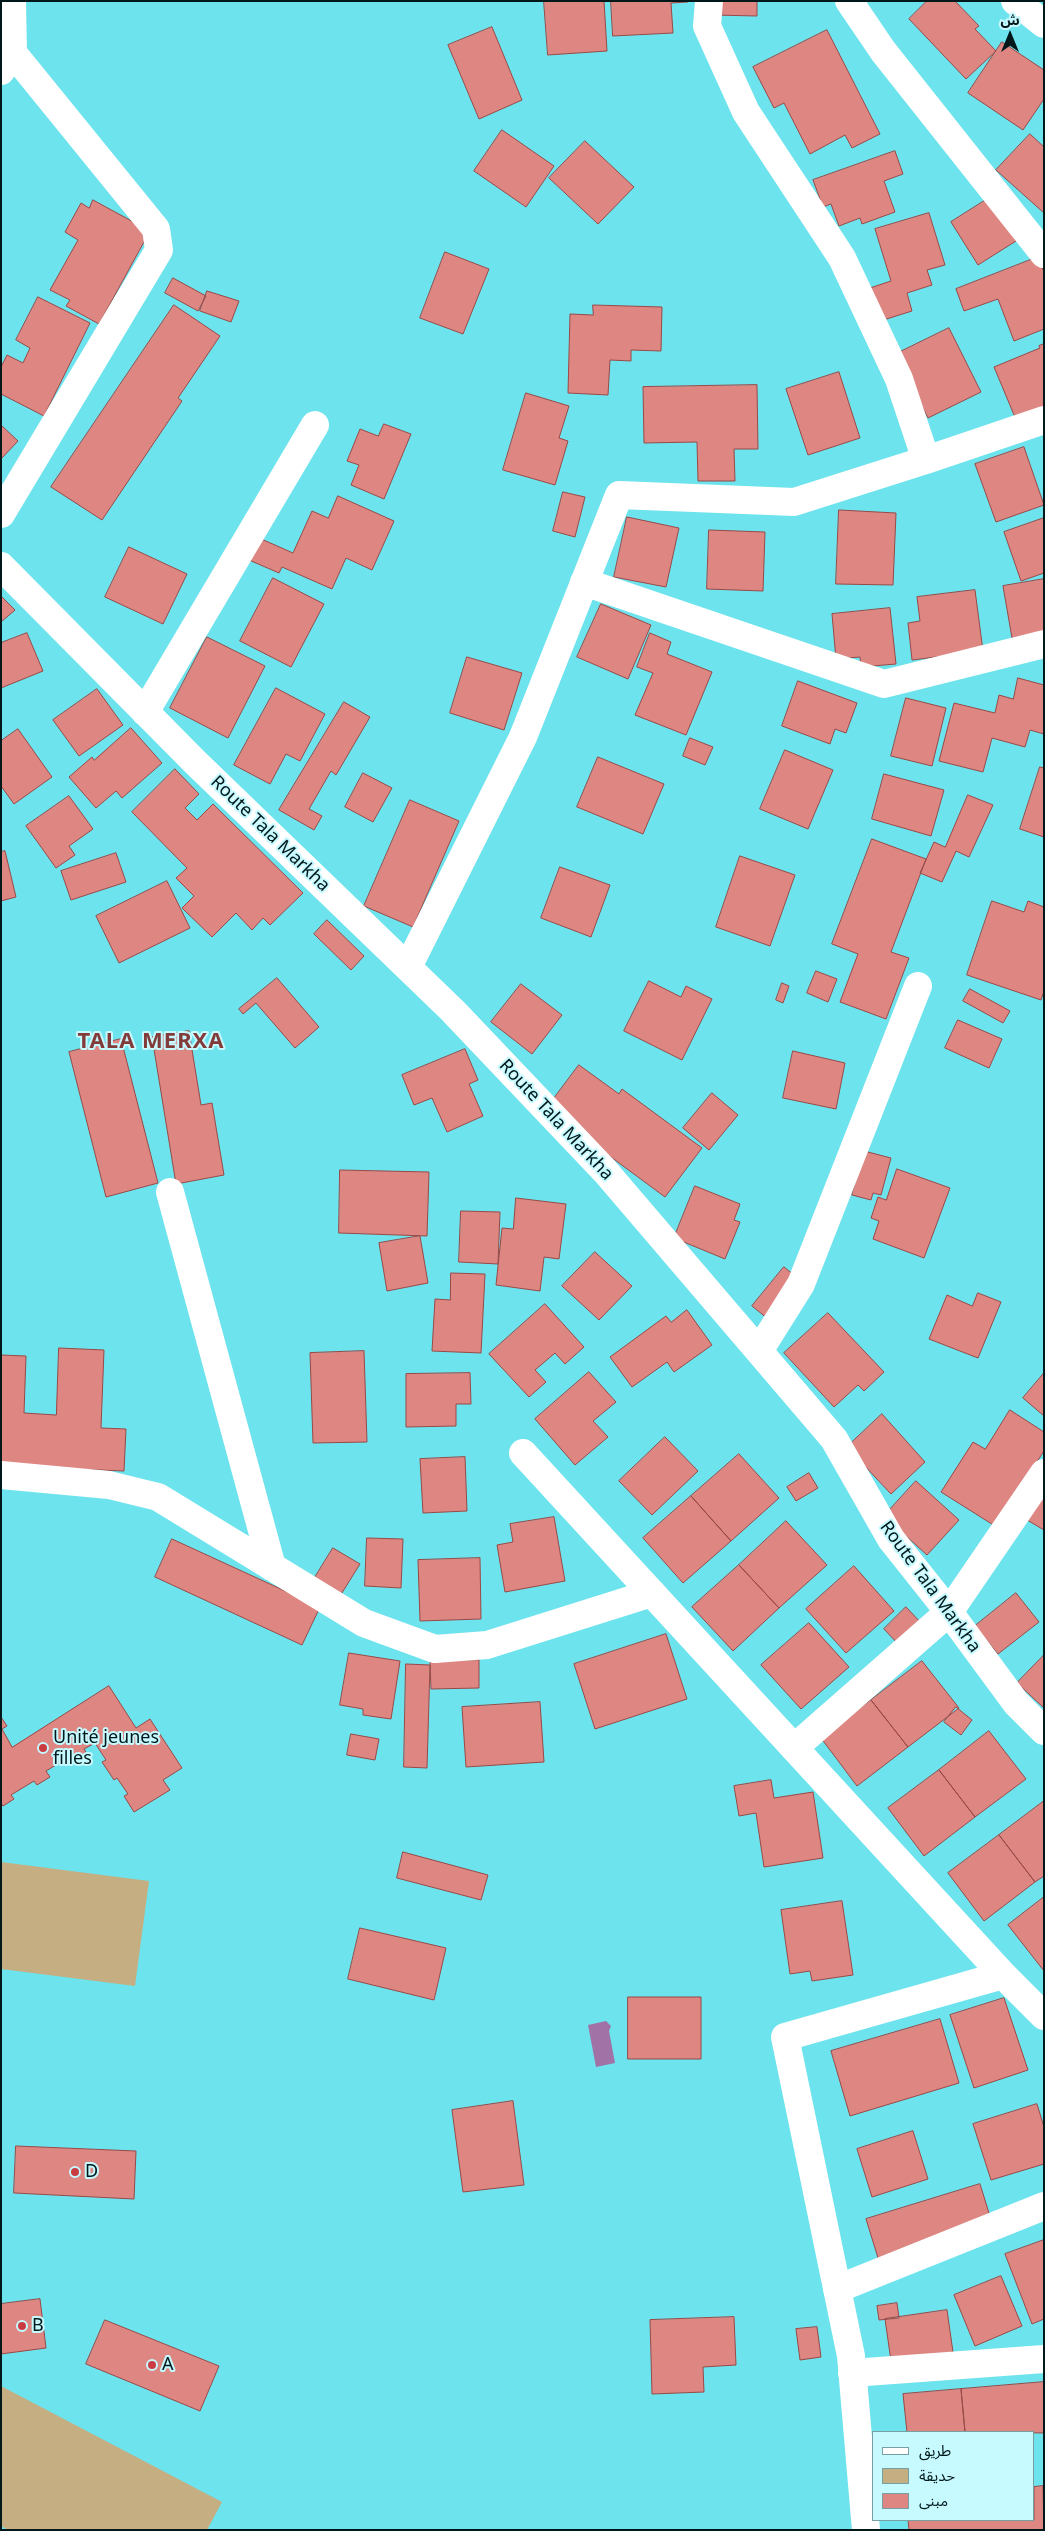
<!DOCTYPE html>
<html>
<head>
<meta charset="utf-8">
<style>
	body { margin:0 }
	#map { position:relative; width:1045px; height:2531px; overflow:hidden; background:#6de3ed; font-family:"Noto Sans","Noto Sans Arabic",sans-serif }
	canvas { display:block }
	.frame { position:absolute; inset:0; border:2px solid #00181a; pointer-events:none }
	.legend { position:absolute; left:872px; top:2431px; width:162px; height:90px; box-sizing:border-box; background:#c6faff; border:1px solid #77a0a3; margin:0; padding:6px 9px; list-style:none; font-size:15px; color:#00181a }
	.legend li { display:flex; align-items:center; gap:10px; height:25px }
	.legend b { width:25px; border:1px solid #77a0a3 }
	.north { position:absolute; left:985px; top:10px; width:50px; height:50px; -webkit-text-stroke:4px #c6faff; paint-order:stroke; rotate:0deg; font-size:14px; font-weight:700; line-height:20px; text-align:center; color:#00181a }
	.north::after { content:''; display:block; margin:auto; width:18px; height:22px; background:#00181a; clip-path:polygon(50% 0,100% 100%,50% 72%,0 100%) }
</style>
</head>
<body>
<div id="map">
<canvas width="1045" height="2531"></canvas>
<div class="frame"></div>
<ul class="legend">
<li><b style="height:6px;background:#fff"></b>طريق</li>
<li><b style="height:14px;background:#c5ae81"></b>حديقة</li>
<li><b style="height:14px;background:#dd8682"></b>مبنى</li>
</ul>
<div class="north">ش</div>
</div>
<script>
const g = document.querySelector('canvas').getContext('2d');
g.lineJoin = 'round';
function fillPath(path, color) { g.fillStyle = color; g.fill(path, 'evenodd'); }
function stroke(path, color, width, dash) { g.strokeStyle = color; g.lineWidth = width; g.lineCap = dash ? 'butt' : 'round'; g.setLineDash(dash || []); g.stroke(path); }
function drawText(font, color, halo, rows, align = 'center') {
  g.font = font + ' "Noto Sans",sans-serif'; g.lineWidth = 4; g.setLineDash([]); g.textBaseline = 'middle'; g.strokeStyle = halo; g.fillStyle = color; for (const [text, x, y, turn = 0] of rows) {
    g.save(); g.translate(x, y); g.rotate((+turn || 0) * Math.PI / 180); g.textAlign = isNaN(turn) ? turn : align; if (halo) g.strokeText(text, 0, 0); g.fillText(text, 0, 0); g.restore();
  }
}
fillPath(new Path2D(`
	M 1,1862 L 149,1881 L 135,1986 L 1,1969 Z
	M 1,2386 L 222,2502 L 207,2530 L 8,2530 L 1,2526 Z`), '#c5ae81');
fillPath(new Path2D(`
	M 606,2021 L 611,2026 L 609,2031 L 615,2063 L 596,2067 L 588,2025 Z`), '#a072a6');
const building = new Path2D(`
	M 544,1 L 604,1 L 607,51 L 548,55 Z
	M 611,1 L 688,1 L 688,2 L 671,3 L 673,33 L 613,36 Z
	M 714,1 L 757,1 L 757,16 L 713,15 Z
	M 927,1 L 955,1 L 979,26 L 975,29 L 996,51 L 966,79 L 909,19 Z
	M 492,27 L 522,100 L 479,119 L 448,45 Z
	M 827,30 L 880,134 L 852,148 L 845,135 L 810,154 L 784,103 L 774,108 L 753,67 Z
	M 1002,42 L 1044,70 L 1044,99 L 1023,130 L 968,93 Z
	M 502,130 L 554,166 L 526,207 L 474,171 Z
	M 1030,134 L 1044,147 L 1044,213 L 996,170 Z
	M 585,141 L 634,187 L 598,224 L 549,178 Z
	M 895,151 L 903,174 L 884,181 L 895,212 L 862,224 L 860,218 L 839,226 L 831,204 L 823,207 L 813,180 Z
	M 989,198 L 1016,241 L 978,265 L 951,222 Z
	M 93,200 L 150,231 L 99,324 L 66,306 L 70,300 L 50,290 L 78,240 L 65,232 L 81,203 L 89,208 Z
	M 929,213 L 945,265 L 927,270 L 932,285 L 907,293 L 912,311 L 877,322 L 867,289 L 891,281 L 875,229 Z
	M 445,252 L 489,269 L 463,334 L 420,318 Z
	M 1038,257 L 1044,272 L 1044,329 L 1014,341 L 998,299 L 964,311 L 956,289 Z
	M 173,278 L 206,296 L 198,311 L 165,293 Z
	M 207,291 L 239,301 L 231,322 L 200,311 Z
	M 38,297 L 90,323 L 44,416 L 1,394 L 1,367 L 7,355 L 23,363 L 30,348 L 16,340 Z
	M 174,305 L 220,336 L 178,398 L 182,401 L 102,520 L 51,487 Z
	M 593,305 L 662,307 L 661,351 L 631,350 L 631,361 L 610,360 L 608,395 L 568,393 L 570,314 L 593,315 Z
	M 949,328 L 981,392 L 928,418 L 896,354 Z
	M 1044,344 L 1044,411 L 1017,422 L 994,367 L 1040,348 L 1039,346 Z
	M 839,372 L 860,438 L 808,455 L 786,389 Z
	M 757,385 L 758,449 L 734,449 L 735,481 L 698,481 L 697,442 L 644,443 L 643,387 Z
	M 526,393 L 569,406 L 559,438 L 568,441 L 555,485 L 503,470 Z
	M 384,424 L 411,434 L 384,499 L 351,485 L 359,465 L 347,461 L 360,429 L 378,436 Z
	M 1,425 L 18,441 L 1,459 Z
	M 1024,447 L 1044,505 L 996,522 L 975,464 Z
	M 563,492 L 585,497 L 575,537 L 553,531 Z
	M 338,496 L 394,521 L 372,570 L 346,558 L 332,589 L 282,567 L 279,573 L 249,560 L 259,538 L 293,553 L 312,511 L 328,518 Z
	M 839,510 L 896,513 L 893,585 L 836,584 Z
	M 627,517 L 679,528 L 666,587 L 614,577 Z
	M 1044,518 L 1044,573 L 1021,581 L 1004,532 Z
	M 709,530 L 765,532 L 763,591 L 707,589 Z
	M 129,547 L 187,574 L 163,624 L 105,597 Z
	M 273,578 L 324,604 L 291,667 L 240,641 Z
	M 1044,579 L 1044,632 L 1012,638 L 1003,586 Z
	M 975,590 L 983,651 L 912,660 L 908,623 L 920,621 L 917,597 Z
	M 1,596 L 15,610 L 1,622 Z
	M 601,604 L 651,625 L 628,679 L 577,657 Z
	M 890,608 L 896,664 L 861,667 L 860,657 L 836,659 L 832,614 Z
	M 27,633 L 43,671 L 1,688 L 1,643 Z
	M 650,633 L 671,642 L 667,654 L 712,672 L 686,735 L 635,715 L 653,673 L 637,667 Z
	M 207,637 L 265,666 L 228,738 L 170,708 Z
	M 467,657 L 522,673 L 504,730 L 450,713 Z
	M 1018,678 L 1044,685 L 1044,734 L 1030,730 L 1025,747 L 992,738 L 983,772 L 939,761 L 954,703 L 995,713 L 999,695 L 1013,699 Z
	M 798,681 L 857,703 L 846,733 L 835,729 L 830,744 L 782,726 Z
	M 276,688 L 325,714 L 300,761 L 286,754 L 270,784 L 234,765 Z
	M 97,689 L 123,725 L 79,756 L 53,720 Z
	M 906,698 L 946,708 L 932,766 L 891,756 Z
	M 344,702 L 370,717 L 336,775 L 331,771 L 309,809 L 322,816 L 314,830 L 279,810 Z
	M 131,728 L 162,763 L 122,798 L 116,791 L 96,808 L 69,777 L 92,757 L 94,760 Z
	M 18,729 L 52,777 L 14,804 L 1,786 L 1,741 Z
	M 690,738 L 713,747 L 705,765 L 683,756 Z
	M 785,750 L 833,770 L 808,829 L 760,809 Z
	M 598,757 L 664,784 L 643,834 L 577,807 Z
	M 1040,767 L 1044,768 L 1044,837 L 1020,829 Z
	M 175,769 L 199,794 L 185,808 L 197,820 L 213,804 L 303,893 L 270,925 L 263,918 L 252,930 L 236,913 L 212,937 L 182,908 L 194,896 L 176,878 L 187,868 L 132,812 Z
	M 363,773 L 392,788 L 373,822 L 345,807 Z
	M 884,774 L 944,790 L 931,836 L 872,819 Z
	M 968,795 L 993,805 L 969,857 L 956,851 L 942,882 L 920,873 L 934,842 L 945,847 Z
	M 69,796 L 93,829 L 69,846 L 75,855 L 56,868 L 26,826 Z
	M 410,800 L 459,821 L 413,927 L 364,906 Z
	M 872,839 L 926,859 L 891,952 L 909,958 L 886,1019 L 840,1002 L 858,954 L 832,944 Z
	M 5,851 L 16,897 L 1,901 L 1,852 Z
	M 116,853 L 126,882 L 71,900 L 61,871 Z
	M 740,856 L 795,875 L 770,946 L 716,927 Z
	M 560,867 L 610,885 L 591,937 L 541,918 Z
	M 167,881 L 190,928 L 119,963 L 96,916 Z
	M 992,901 L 1024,912 L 1028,901 L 1044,907 L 1044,991 L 1041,1000 L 967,975 Z
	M 327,920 L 364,956 L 351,970 L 314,934 Z
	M 816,971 L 837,979 L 828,1002 L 807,993 Z
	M 277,978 L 319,1027 L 295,1048 L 256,1003 L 243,1014 L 239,1009 Z
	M 649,981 L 681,997 L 686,986 L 712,999 L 682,1060 L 624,1031 Z
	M 782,983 L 789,986 L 783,1003 L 776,1000 Z
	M 521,984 L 562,1015 L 532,1054 L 491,1022 Z
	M 970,989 L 1010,1011 L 1003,1023 L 963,1001 Z
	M 958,1020 L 1002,1039 L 989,1068 L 945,1048 Z
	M 189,1031 L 201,1105 L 212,1103 L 224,1175 L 176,1184 L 152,1037 Z
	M 121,1039 L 158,1183 L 106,1197 L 69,1052 Z
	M 465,1049 L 478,1080 L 469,1084 L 483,1116 L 447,1132 L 432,1098 L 414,1105 L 402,1075 Z
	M 793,1051 L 845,1063 L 836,1109 L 783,1098 Z
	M 579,1065 L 619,1094 L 622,1089 L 702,1148 L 665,1197 L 546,1109 Z
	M 712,1093 L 738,1115 L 709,1150 L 683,1128 Z
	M 864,1151 L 891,1158 L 881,1195 L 873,1193 L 871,1200 L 852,1195 Z
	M 897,1169 L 950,1188 L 924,1258 L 873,1239 L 879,1221 L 871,1218 L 878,1197 L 886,1200 Z
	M 340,1170 L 429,1172 L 427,1236 L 339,1233 Z
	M 695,1186 L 740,1204 L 734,1220 L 740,1222 L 725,1259 L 674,1238 Z
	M 516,1198 L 566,1204 L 559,1259 L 544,1257 L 540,1291 L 496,1285 L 502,1228 L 513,1229 Z
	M 461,1211 L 500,1212 L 498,1264 L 459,1262 Z
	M 420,1236 L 428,1283 L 387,1291 L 379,1243 Z
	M 595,1252 L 632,1286 L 599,1320 L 562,1286 Z
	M 784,1267 L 800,1280 L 768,1319 L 752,1306 Z
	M 451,1273 L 485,1274 L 481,1353 L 432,1351 L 435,1299 L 450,1300 Z
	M 978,1293 L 1001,1302 L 978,1358 L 929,1339 L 947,1295 L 972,1306 Z
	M 545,1304 L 584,1347 L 565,1364 L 555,1353 L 535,1370 L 546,1382 L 529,1397 L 489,1354 Z
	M 687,1310 L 712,1345 L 674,1372 L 667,1362 L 632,1387 L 610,1357 L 666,1316 L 671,1322 Z
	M 828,1313 L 884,1372 L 864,1391 L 858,1385 L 834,1407 L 784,1353 Z
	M 59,1348 L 104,1350 L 101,1428 L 126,1429 L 124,1471 L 1,1466 L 1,1355 L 26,1356 L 24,1413 L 56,1415 Z
	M 364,1351 L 367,1442 L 313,1443 L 310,1353 Z
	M 589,1372 L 616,1402 L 593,1421 L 608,1437 L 575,1465 L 535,1419 Z
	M 470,1373 L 471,1404 L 456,1404 L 456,1426 L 406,1427 L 406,1374 Z
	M 1044,1373 L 1044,1416 L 1023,1398 Z
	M 1010,1410 L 1044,1432 L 1044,1451 L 995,1526 L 941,1492 L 973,1442 L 985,1449 Z
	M 882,1414 L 925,1462 L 891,1494 L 847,1447 Z
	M 665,1437 L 698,1471 L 652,1515 L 619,1481 Z
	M 739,1454 L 779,1498 L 731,1541 L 691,1496 Z
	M 465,1457 L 467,1511 L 423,1513 L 420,1459 Z
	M 809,1473 L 818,1488 L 796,1501 L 787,1487 Z
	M 916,1481 L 959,1520 L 927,1555 L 884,1516 Z
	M 1044,1483 L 1044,1530 L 1022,1517 Z
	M 691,1496 L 731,1541 L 683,1583 L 643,1538 Z
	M 554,1517 L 565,1581 L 505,1592 L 497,1545 L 513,1542 L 510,1524 Z
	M 786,1521 L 827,1565 L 779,1608 L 739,1565 Z
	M 367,1538 L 403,1539 L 401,1588 L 365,1586 Z
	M 172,1539 L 320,1607 L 302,1645 L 155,1577 Z
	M 333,1548 L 360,1564 L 340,1596 L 314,1579 Z
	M 480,1558 L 481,1619 L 420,1621 L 418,1560 Z
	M 739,1565 L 779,1608 L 733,1651 L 692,1607 Z
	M 854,1566 L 894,1611 L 846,1653 L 806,1609 Z
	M 1016,1593 L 1039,1622 L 998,1654 L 975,1626 Z
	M 906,1607 L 923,1625 L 900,1646 L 884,1629 Z
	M 809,1623 L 849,1667 L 801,1709 L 761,1665 Z
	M 666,1634 L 687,1699 L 595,1729 L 574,1664 Z
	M 349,1653 L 400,1661 L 391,1719 L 363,1715 L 363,1709 L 340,1705 Z
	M 1044,1655 L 1044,1708 L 1017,1683 Z
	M 479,1660 L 479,1688 L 431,1689 L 430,1661 Z
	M 922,1661 L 959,1708 L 908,1747 L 871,1700 Z
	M 406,1664 L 430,1665 L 427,1768 L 404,1767 Z
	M 109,1686 L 136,1728 L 150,1719 L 182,1768 L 163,1780 L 170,1790 L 134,1812 L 124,1796 L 128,1794 L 117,1778 L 114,1780 L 102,1762 L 106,1760 L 95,1743 L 84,1749 L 87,1754 L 70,1764 L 66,1759 L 46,1771 L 50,1777 L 37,1785 L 34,1781 L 11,1795 L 14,1799 L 3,1806 L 1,1803 L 1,1717 L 7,1726 L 2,1729 L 12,1747 Z
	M 871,1700 L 908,1747 L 857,1786 L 821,1738 Z
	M 540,1702 L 544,1762 L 466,1767 L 462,1707 Z
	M 956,1707 L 972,1720 L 961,1735 L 944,1722 Z
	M 989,1731 L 1026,1779 L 975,1817 L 939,1770 Z
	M 351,1734 L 379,1739 L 375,1760 L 347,1755 Z
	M 939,1770 L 975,1817 L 924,1856 L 888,1808 Z
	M 771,1780 L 774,1798 L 813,1792 L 823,1858 L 764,1867 L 756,1813 L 739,1816 L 734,1786 Z
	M 1044,1801 L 1044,1876 L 1035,1882 L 999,1835 Z
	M 999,1835 L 1035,1882 L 984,1921 L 948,1873 Z
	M 403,1852 L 488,1875 L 481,1900 L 397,1878 Z
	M 1044,1897 L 1044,1971 L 1008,1925 Z
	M 842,1901 L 853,1975 L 812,1981 L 810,1971 L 790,1974 L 781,1910 Z
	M 360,1928 L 446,1948 L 434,2000 L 348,1979 Z
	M 628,1997 L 701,1997 L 701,2059 L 628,2059 Z
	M 1004,1998 L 1028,2070 L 974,2088 L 950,2015 Z
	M 940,2019 L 959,2083 L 850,2116 L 831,2051 Z
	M 513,2101 L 524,2185 L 463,2192 L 452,2110 Z
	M 1037,2104 L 1044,2127 L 1044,2164 L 991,2180 L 973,2124 Z
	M 913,2131 L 928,2179 L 872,2197 L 857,2149 Z
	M 16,2146 L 136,2151 L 134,2199 L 14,2193 Z
	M 980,2184 L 993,2226 L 879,2261 L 866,2219 Z
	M 1044,2240 L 1044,2319 L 1032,2324 L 1005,2254 Z
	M 1001,2276 L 1022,2326 L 975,2346 L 954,2295 Z
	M 40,2299 L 46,2348 L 1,2354 L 1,2304 Z
	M 897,2303 L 899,2318 L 879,2320 L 877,2306 Z
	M 947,2310 L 953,2352 L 891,2361 L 885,2319 Z
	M 734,2317 L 736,2365 L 703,2367 L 704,2392 L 652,2394 L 650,2320 Z
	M 105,2320 L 219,2366 L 200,2411 L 86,2364 Z
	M 817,2327 L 821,2357 L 800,2360 L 796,2329 Z
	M 1044,2382 L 1044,2433 L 965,2432 L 961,2389 Z
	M 961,2389 L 965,2432 L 907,2432 L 903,2394 Z
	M 1043,2486 L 1044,2530 L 909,2530 L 908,2520 L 1034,2520 L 1034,2487 Z`);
fillPath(building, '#dd8682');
stroke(building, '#984947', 1);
stroke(new Path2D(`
	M 849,1 L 883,51 L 1044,254
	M 1015,1 L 1044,24
	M 1,71 L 13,53 L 12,1
	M 926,460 L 1044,420
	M 1,514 L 159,250 L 156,229 L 13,53
	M 1,566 L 195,762 L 453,1011 L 605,1171 L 834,1439 L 891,1539 L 949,1612 L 1016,1703 L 1044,1731
	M 584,582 L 884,684 L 1044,644
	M 145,712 L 315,425
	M 408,967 L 523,737 L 619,495 L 794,502 L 926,460 L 899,379 L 842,258 L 746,112 L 707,26 L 709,1
	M 170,1192 L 272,1567
	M 759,1351 L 801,1284 L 918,986
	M 523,1453 L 1003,1975 L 1044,2016
	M 1,1475 L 109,1485 L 158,1497 L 364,1623 L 435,1649 L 487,1645 L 652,1593
	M 794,1748 L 949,1612 L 1044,1473
	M 837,2289 L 1044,2206
	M 852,2373 L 1044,2359
	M 866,2530 L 851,2356 L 785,2037 L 1003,1975`), '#fff', 28);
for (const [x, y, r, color] of [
	[43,1748,5,"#cb3c42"],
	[75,2172,5,"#cb3c42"],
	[22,2326,5,"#cb3c42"],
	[152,2365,5,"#cb3c42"]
]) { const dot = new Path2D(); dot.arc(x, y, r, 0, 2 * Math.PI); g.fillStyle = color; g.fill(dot); stroke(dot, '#c6faff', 2); }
drawText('18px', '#00181a', '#c6faff', [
	["Route Tala Markha",270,834,44],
	["Route Tala Markha",556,1120,47],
	["Route Tala Markha",930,1587,54]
]);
drawText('18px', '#00181a', '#c6faff', [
	["Unité jeunes",53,1738],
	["filles",53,1759],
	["D",85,2172],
	["B",32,2326],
	["A",162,2365]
], 'left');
g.letterSpacing = '1px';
drawText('bold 22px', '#833b3a', '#c6faff', [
	["TALA MERXA",151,1042]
]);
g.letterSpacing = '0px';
</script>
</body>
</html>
